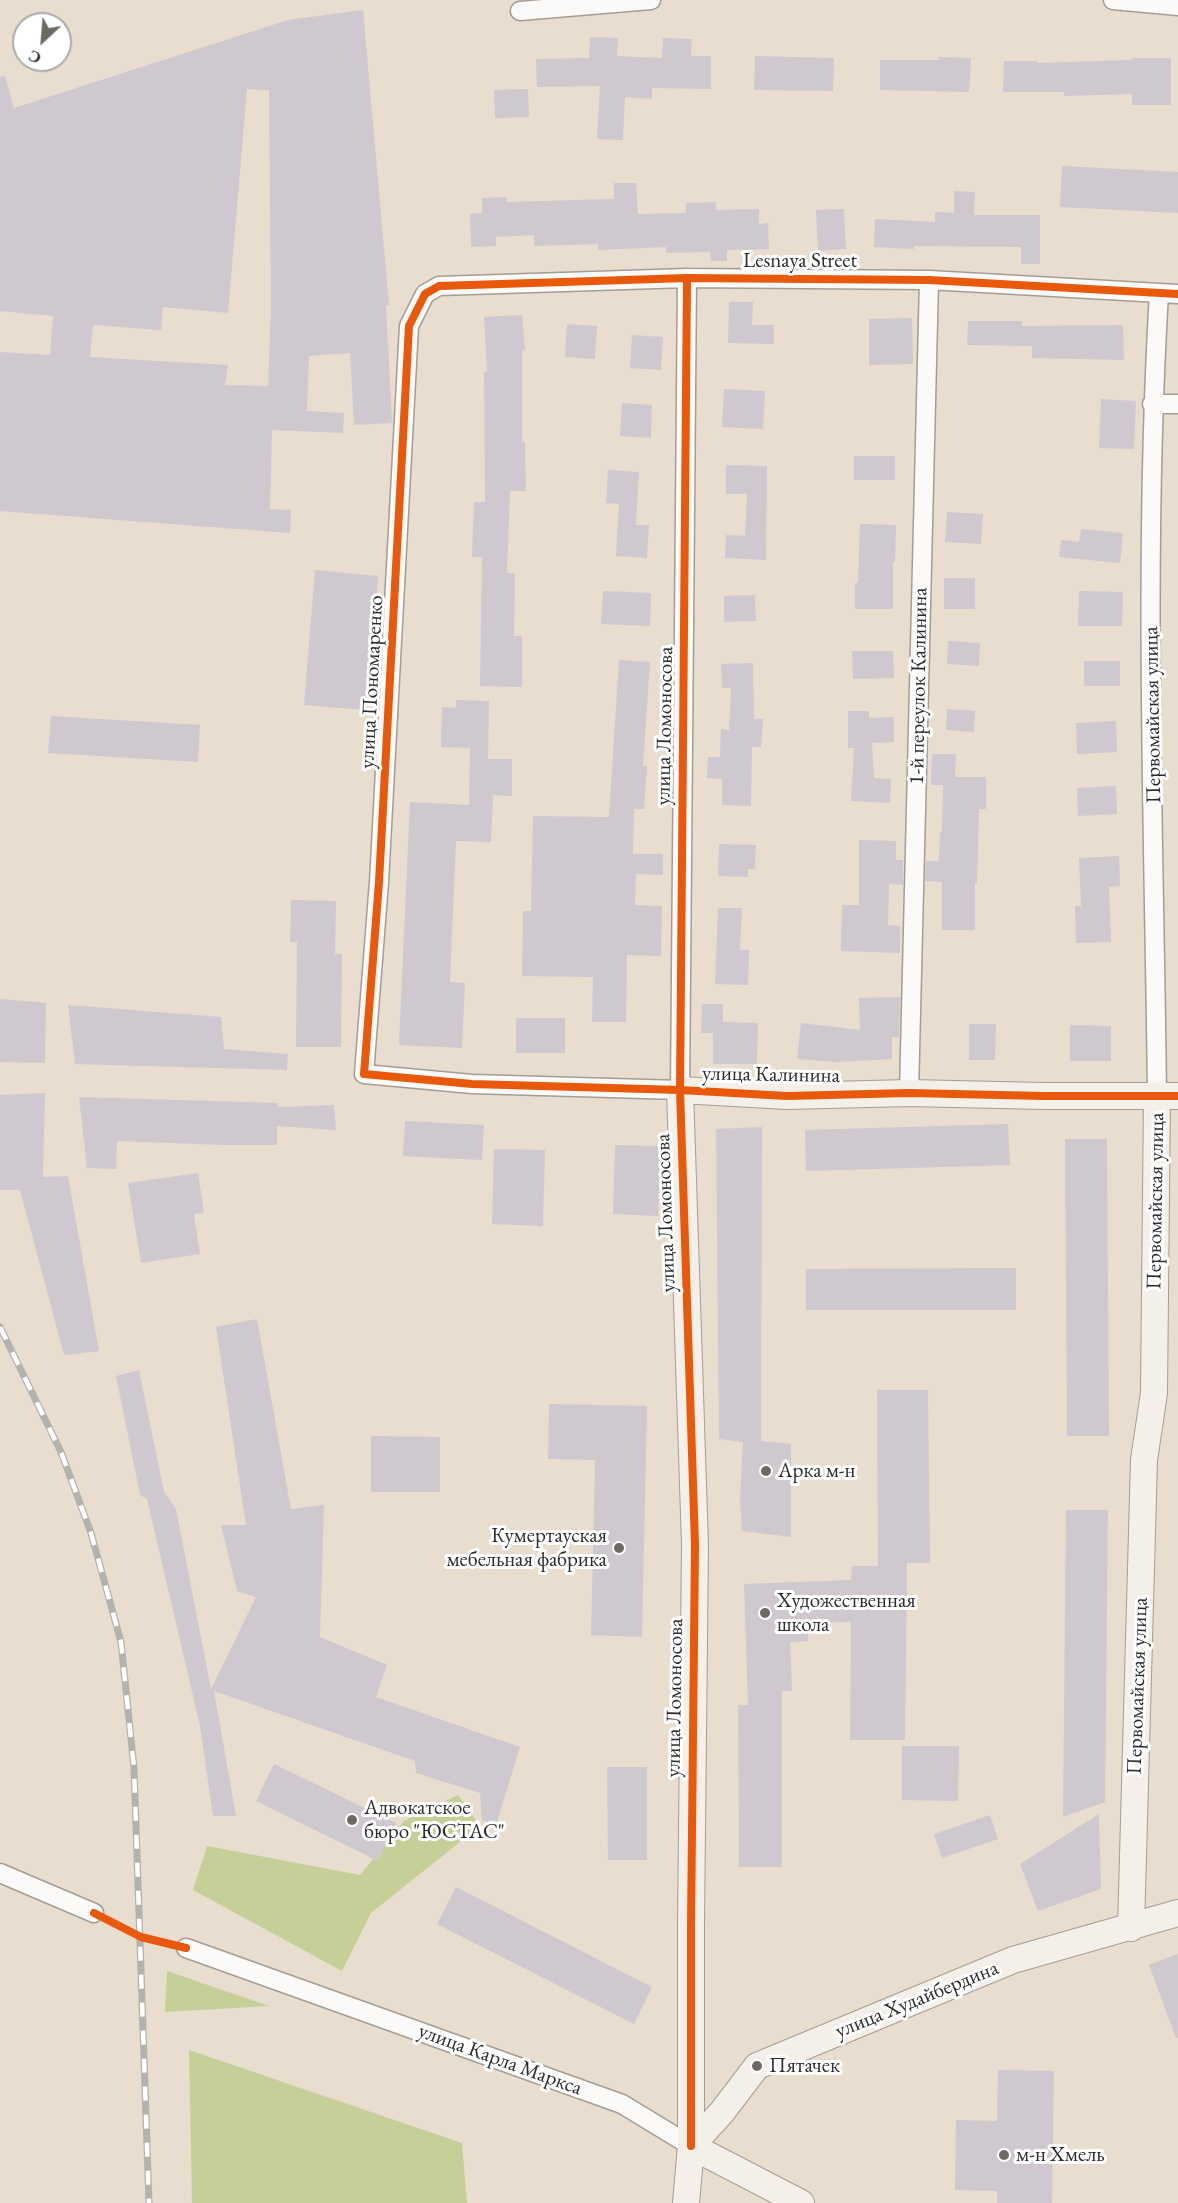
<!DOCTYPE html>
<html>
<head>
<meta charset="utf-8">
<style>
	body { margin:0 }
	#map { position:relative; width:1178px; height:2203px; overflow:hidden; background:#e8ddce; font-family:"EB Garamond",serif }
	canvas { display:block }
	.north { position:absolute; left:12px; top:12px; width:60px; height:60px; box-sizing:border-box; background:#fff; border:2px solid #aaa; border-radius:50%; rotate:206deg; font-size:16px; font-weight:700; line-height:24px; text-align:center; color:#2b2b2b }
	.north::after { content:''; display:block; margin:auto; width:21px; height:27px; background:#6d6964; clip-path:polygon(50% 0,100% 100%,50% 72%,0 100%) }
</style>
</head>
<body>
<div id="map">
<canvas width="1178" height="2203"></canvas>
<div class="north">С</div>
</div>
<script>
const g = document.querySelector('canvas').getContext('2d');
g.lineJoin = 'round';
function fillPath(path, color) { g.fillStyle = color; g.fill(path, 'evenodd'); }
function stroke(path, color, width, dash) { g.strokeStyle = color; g.lineWidth = width; g.lineCap = dash ? 'butt' : 'round'; g.setLineDash(dash || []); g.stroke(path); }
function drawText(font, color, halo, rows, align = 'center') {
  g.font = font + ' "EB Garamond",serif'; g.lineWidth = 6; g.setLineDash([]); g.textBaseline = 'middle'; g.strokeStyle = halo; g.fillStyle = color; for (const [text, x, y, turn = 0] of rows) {
    g.save(); g.translate(x, y); g.rotate((+turn || 0) * Math.PI / 180); g.textAlign = isNaN(turn) ? turn : align; if (halo) g.strokeText(text, 0, 0); g.fillText(text, 0, 0); g.restore();
  }
}
fillPath(new Path2D(`
	M 458,1795 L 480,1826 L 371,1913 L 342,1971 L 193,1890 L 207,1846 L 360,1875 L 404,1821 Z
	M 167,1971 L 269,2006 L 165,2012 Z
	M 189,2050 L 462,2143 L 467,2203 L 192,2203 Z`), '#c6cf97');
fillPath(new Path2D(`
	M 363,10 L 389,305 L 386,305 L 392,423 L 354,425 L 350,353 L 309,356 L 307,411 L 344,413 L 343,433 L 272,430 L 270,509 L 291,510 L 290,533 L 0,511 L 0,352 L 50,355 L 53,316 L 0,311 L 0,77 L 5,76 L 14,108 L 288,20 ZM 247,89 L 269,90 L 271,307 L 268,386 L 225,385 L 228,365 L 90,357 L 93,325 L 161,330 L 163,307 L 228,313 Z
	M 590,37 L 618,38 L 617,56 L 662,58 L 663,38 L 692,39 L 691,56 L 711,56 L 711,89 L 652,88 L 652,99 L 625,97 L 623,140 L 597,139 L 600,86 L 537,87 L 536,59 L 589,58 Z
	M 755,56 L 834,58 L 833,91 L 754,90 Z
	M 939,57 L 971,58 L 969,92 L 880,90 L 880,60 L 939,60 Z
	M 1132,58 L 1171,58 L 1171,105 L 1132,105 L 1132,94 L 1064,96 L 1064,92 L 1003,92 L 1004,61 L 1037,61 L 1037,63 L 1132,60 Z
	M 528,89 L 529,117 L 495,118 L 494,90 Z
	M 1062,166 L 1178,172 L 1178,213 L 1060,207 Z
	M 614,183 L 636,183 L 638,214 L 686,213 L 686,203 L 716,202 L 716,210 L 759,209 L 759,224 L 768,223 L 769,249 L 727,250 L 727,261 L 711,261 L 710,252 L 666,253 L 666,247 L 598,250 L 598,244 L 534,246 L 534,235 L 496,237 L 496,246 L 471,247 L 470,214 L 482,213 L 482,198 L 507,197 L 507,202 L 614,199 Z
	M 954,191 L 975,192 L 974,215 L 1040,215 L 1040,264 L 1021,264 L 1021,247 L 914,246 L 914,249 L 874,247 L 875,219 L 935,222 L 935,212 L 954,213 Z
	M 844,209 L 846,249 L 818,251 L 816,210 Z
	M 729,302 L 753,302 L 752,325 L 774,325 L 774,344 L 728,343 Z
	M 522,315 L 525,350 L 522,350 L 522,442 L 525,442 L 526,491 L 510,491 L 507,573 L 515,573 L 514,636 L 522,636 L 522,687 L 480,686 L 482,557 L 472,557 L 474,502 L 485,502 L 484,372 L 487,372 L 484,317 Z
	M 912,318 L 913,364 L 869,365 L 869,319 Z
	M 968,321 L 1022,321 L 1022,326 L 1123,325 L 1124,360 L 1032,358 L 1032,346 L 967,345 Z
	M 567,324 L 597,326 L 595,359 L 565,357 Z
	M 632,335 L 663,337 L 661,370 L 630,368 Z
	M 724,389 L 765,391 L 763,429 L 722,427 Z
	M 1101,399 L 1136,401 L 1134,449 L 1099,448 Z
	M 622,403 L 652,405 L 651,438 L 620,436 Z
	M 854,456 L 895,456 L 895,480 L 854,480 Z
	M 726,465 L 767,466 L 766,560 L 725,558 L 726,535 L 745,536 L 747,494 L 726,494 Z
	M 608,470 L 639,472 L 636,525 L 649,525 L 647,558 L 616,556 L 619,504 L 606,503 Z
	M 947,512 L 983,514 L 981,544 L 945,542 Z
	M 860,524 L 896,525 L 895,562 L 893,562 L 893,609 L 855,609 L 855,583 L 858,583 Z
	M 1081,529 L 1123,533 L 1120,563 L 1059,557 L 1061,540 L 1079,542 Z
	M 315,570 L 378,576 L 367,710 L 304,705 Z
	M 944,578 L 975,578 L 975,609 L 944,609 Z
	M 603,591 L 651,593 L 650,626 L 601,624 Z
	M 1079,591 L 1123,592 L 1122,626 L 1078,626 Z
	M 755,595 L 756,621 L 724,622 L 724,596 Z
	M 948,641 L 980,643 L 979,666 L 947,664 Z
	M 852,651 L 893,651 L 894,678 L 853,679 Z
	M 619,660 L 650,662 L 643,766 L 647,766 L 644,809 L 634,809 L 633,854 L 663,854 L 663,875 L 636,874 L 635,905 L 662,906 L 661,956 L 627,955 L 626,1022 L 592,1022 L 593,977 L 522,976 L 523,911 L 531,911 L 533,816 L 609,817 Z
	M 1084,661 L 1120,661 L 1120,686 L 1084,686 Z
	M 753,663 L 754,719 L 763,719 L 761,747 L 752,747 L 751,806 L 722,805 L 722,779 L 707,778 L 708,757 L 720,757 L 721,729 L 729,730 L 731,688 L 722,688 L 721,664 Z
	M 456,700 L 489,701 L 488,759 L 512,759 L 512,796 L 493,795 L 491,842 L 456,841 L 450,982 L 465,983 L 462,1048 L 399,1045 L 410,802 L 469,805 L 470,748 L 441,747 L 442,707 L 456,708 Z
	M 947,709 L 975,711 L 974,732 L 946,730 Z
	M 848,711 L 869,711 L 869,718 L 894,717 L 894,742 L 872,743 L 874,778 L 891,779 L 890,803 L 851,801 L 854,748 L 848,748 Z
	M 51,716 L 200,725 L 198,762 L 48,753 Z
	M 1116,721 L 1117,752 L 1077,754 L 1076,723 Z
	M 932,754 L 956,754 L 955,777 L 986,777 L 986,809 L 979,809 L 977,883 L 975,883 L 975,930 L 942,930 L 942,882 L 925,881 L 926,861 L 939,861 L 940,832 L 942,832 L 943,785 L 931,785 Z
	M 1116,786 L 1117,814 L 1078,816 L 1077,788 Z
	M 859,840 L 896,841 L 896,860 L 903,860 L 903,885 L 889,884 L 888,925 L 900,926 L 900,953 L 841,951 L 842,905 L 859,905 Z
	M 719,844 L 756,845 L 755,869 L 748,869 L 748,877 L 718,876 Z
	M 1119,856 L 1120,886 L 1109,887 L 1111,942 L 1076,943 L 1075,906 L 1081,906 L 1079,858 Z
	M 291,900 L 336,901 L 335,954 L 342,954 L 341,1047 L 296,1047 L 297,942 L 290,942 Z
	M 718,908 L 742,908 L 740,950 L 749,950 L 748,985 L 715,984 Z
	M 900,997 L 899,1037 L 892,1037 L 892,1059 L 835,1062 L 797,1059 L 801,1023 L 860,1030 L 859,998 Z
	M 0,999 L 46,1003 L 45,1063 L 0,1062 Z
	M 702,1004 L 723,1004 L 723,1022 L 758,1023 L 757,1064 L 713,1064 L 713,1033 L 701,1033 Z
	M 68,1005 L 221,1017 L 224,1049 L 288,1054 L 287,1070 L 75,1064 Z
	M 516,1018 L 565,1018 L 565,1053 L 516,1053 Z
	M 969,1024 L 996,1024 L 995,1060 L 969,1060 Z
	M 1070,1025 L 1111,1026 L 1111,1061 L 1070,1061 Z
	M 45,1093 L 43,1177 L 68,1176 L 99,1351 L 64,1355 L 20,1190 L 0,1190 L 0,1095 Z
	M 79,1097 L 278,1103 L 278,1107 L 334,1105 L 336,1130 L 277,1126 L 277,1145 L 224,1145 L 117,1141 L 116,1169 L 87,1168 Z
	M 405,1121 L 484,1125 L 482,1160 L 403,1156 Z
	M 1008,1124 L 1010,1165 L 806,1171 L 805,1130 Z
	M 762,1127 L 761,1441 L 791,1444 L 791,1537 L 742,1531 L 740,1499 L 743,1442 L 719,1439 L 716,1129 Z
	M 1065,1139 L 1107,1139 L 1109,1436 L 1067,1436 Z
	M 615,1145 L 660,1146 L 658,1216 L 613,1214 Z
	M 494,1149 L 545,1150 L 543,1226 L 492,1224 Z
	M 198,1173 L 204,1213 L 194,1214 L 200,1254 L 141,1263 L 128,1183 Z
	M 1016,1268 L 1016,1310 L 806,1310 L 806,1269 Z
	M 257,1319 L 291,1509 L 324,1505 L 320,1637 L 387,1665 L 376,1697 L 520,1747 L 496,1825 L 482,1820 L 480,1793 L 416,1773 L 415,1761 L 214,1691 L 236,1816 L 213,1816 L 200,1726 L 147,1499 L 140,1495 L 116,1376 L 139,1370 L 164,1492 L 176,1509 L 211,1689 L 256,1597 L 237,1591 L 221,1525 L 246,1525 L 216,1327 Z
	M 877,1390 L 928,1390 L 930,1563 L 907,1563 L 905,1740 L 850,1740 L 851,1622 L 808,1623 L 808,1641 L 790,1642 L 792,1691 L 782,1691 L 782,1867 L 739,1867 L 738,1705 L 748,1705 L 744,1584 L 851,1580 L 852,1566 L 878,1566 Z
	M 549,1404 L 647,1406 L 642,1637 L 591,1635 L 595,1460 L 548,1459 Z
	M 371,1436 L 440,1437 L 440,1492 L 371,1492 Z
	M 1066,1510 L 1108,1510 L 1105,1802 L 1063,1817 Z
	M 902,1746 L 959,1746 L 958,1801 L 902,1800 Z
	M 274,1764 L 396,1823 L 378,1861 L 256,1801 Z
	M 607,1767 L 647,1767 L 647,1860 L 608,1860 Z
	M 1099,1814 L 1101,1889 L 1038,1911 L 1020,1864 Z
	M 990,1815 L 998,1839 L 942,1858 L 934,1834 Z
	M 456,1887 L 652,1987 L 634,2024 L 437,1924 Z
	M 1178,1954 L 1178,2038 L 1176,2038 L 1149,1965 Z
	M 998,2070 L 1054,2071 L 1052,2203 L 997,2203 L 997,2191 L 955,2190 L 956,2120 L 997,2121 Z`), '#cfc8cf');
const street = new Path2D(`
	M 1113,0 L 1178,6
	M 520,11 L 651,0
	M 687,278 L 680,1090 L 472,1084 L 364,1074 L 379,882 L 409,326 L 425,294 L 439,286 L 687,278 L 929,280 L 1178,294
	M 1152,404 L 1178,404
	M 909,1093 L 929,280
	M 1157,1095 C 1154,828 1143,559 1159,293
	M 0,1873 L 94,1913
	M 186,1948 L 622,2104 L 691,2146`);
const secondary = new Path2D(`
	M 1131,1928 L 1144,1460 L 1154,1393 L 1157,1095
	M 691,2146 L 722,2112 L 757,2066 L 1013,1960 L 1178,1913
	M 691,2146 L 801,2203
	M 686,2203 L 691,2146 L 691,1925 L 695,1545 L 680,1090 L 787,1096 L 909,1093 L 1044,1096 L 1178,1096`);
stroke(street, '#a39d95', 21);
stroke(secondary, '#a39d95', 28);
stroke(street, '#fcfaf8', 18);
stroke(secondary, '#f4f0e9', 26);
const rail = new Path2D(`
	M 0,1327 L 61,1452 L 91,1533 L 121,1642 L 134,1768 L 149,2203`);
stroke(rail, '#b3b2af', 7);
stroke(rail, '#fff', 4.5, [14]);
stroke(new Path2D(`
	M 687,278 L 680,1090 L 695,1545 L 691,1925 L 691,2146
	M 1178,294 L 929,280 L 687,278 L 439,286 L 425,294 L 409,326 L 379,882 L 364,1074 L 472,1084 L 680,1090 L 787,1096 L 909,1093 L 1044,1096 L 1178,1096
	M 94,1913 L 141,1937 L 186,1948`), '#e8590c', 8);
for (const [x, y, r, color] of [
	[766,1471,6,"#6d6964"],
	[619,1548,6,"#6d6964"],
	[765,1613,6,"#6d6964"],
	[352,1820,6,"#6d6964"],
	[757,2066,6,"#6d6964"],
	[1004,2155,6,"#6d6964"]
]) { const dot = new Path2D(); dot.arc(x, y, r, 0, 2 * Math.PI); g.fillStyle = color; g.fill(dot); stroke(dot, '#fff', 2); }
drawText('21px', '#2b2b2b', '#fff', [
	["Lesnaya Street",800,261],
	["улица Пономаренко",372,682,-87],
	["1-й переулок Калинина",919,686,-89],
	["Первомайская улица",1153,715,-91],
	["улица Ломоносова",665,726,-89],
	["улица Калинина",771,1075,1],
	["Первомайская улица",1156,1201,-89],
	["улица Ломоносова",666,1213,-92],
	["Первомайская улица",1138,1686,-88],
	["улица Ломоносова",675,1698,-89],
	["улица Худайбердина",917,2000,-22],
	["улица Карла Маркса",500,2060,20]
]);
drawText('21px', '#2b2b2b', '#fff', [
	["Арка м-н",778,1471],
	["Кумертауская",607,1536,"right"],
	["мебельная фабрика",607,1560,"right"],
	["Художественная",777,1601],
	["школа",777,1625],
	["Адвокатское",364,1808],
	["бюро \"ЮСТАС\"",364,1832],
	["Пятачек",769,2066],
	["м-н Хмель",1016,2155]
], 'left');
</script>
</body>
</html>
